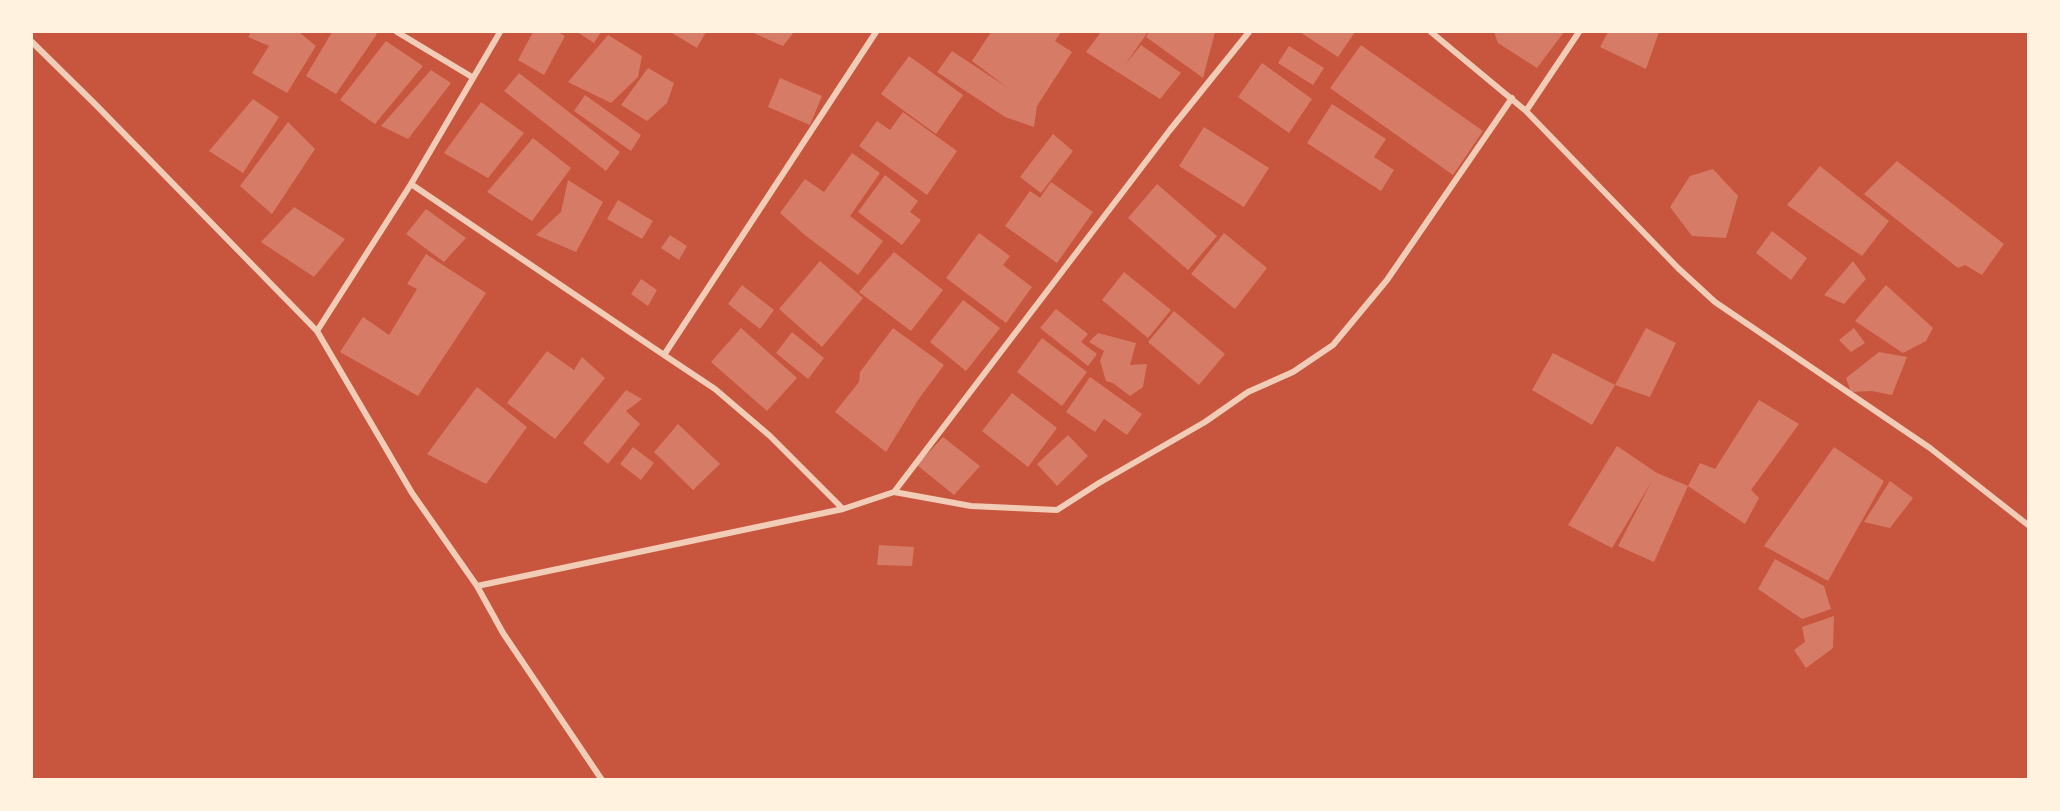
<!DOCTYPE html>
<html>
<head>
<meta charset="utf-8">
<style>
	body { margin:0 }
	#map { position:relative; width:2060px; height:811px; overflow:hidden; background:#c8553d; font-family:Lato,sans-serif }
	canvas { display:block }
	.frame { position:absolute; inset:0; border:33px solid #fff3e0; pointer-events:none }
</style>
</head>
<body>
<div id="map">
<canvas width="2060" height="811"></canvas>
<div class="frame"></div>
</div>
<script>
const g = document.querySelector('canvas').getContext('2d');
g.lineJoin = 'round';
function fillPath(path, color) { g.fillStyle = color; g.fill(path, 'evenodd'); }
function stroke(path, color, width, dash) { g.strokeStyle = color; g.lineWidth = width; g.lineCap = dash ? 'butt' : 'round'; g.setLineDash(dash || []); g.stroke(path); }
fillPath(new Path2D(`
	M 251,32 L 299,32 L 316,46 L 287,93 L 252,73 L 269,46 L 248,37 Z
	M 332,32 L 374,32 L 377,34 L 336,94 L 306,76 Z
	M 533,32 L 558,32 L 565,36 L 544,75 L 518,60 Z
	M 577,32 L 601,32 L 594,43 Z
	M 673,32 L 706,32 L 697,48 L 672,33 Z
	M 751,32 L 794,32 L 783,46 Z
	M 991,32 L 1061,32 L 1055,41 L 1072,52 L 1037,106 L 1034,127 L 1005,117 L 937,72 L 952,51 L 1008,88 L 972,61 Z
	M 1101,32 L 1148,32 L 1124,66 L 1141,45 L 1181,73 L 1160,99 L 1086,52 Z
	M 1149,32 L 1215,32 L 1203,78 L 1146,37 Z
	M 1300,32 L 1355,32 L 1338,57 Z
	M 1494,32 L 1564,32 L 1537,68 L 1498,43 Z
	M 1608,32 L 1659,32 L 1646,69 L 1600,47 Z
	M 608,35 L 642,56 L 638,77 L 611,103 L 568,82 Z
	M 386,41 L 423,66 L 375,124 L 340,100 Z
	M 1361,45 L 1483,131 L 1453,175 L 1330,88 Z
	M 1289,46 L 1324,68 L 1313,85 L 1278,63 Z
	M 909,56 L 963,95 L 936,134 L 881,94 Z
	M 1262,63 L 1312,99 L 1289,133 L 1238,97 Z
	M 648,68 L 674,83 L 667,103 L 647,121 L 621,105 Z
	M 431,70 L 451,83 L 408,139 L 381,126 Z
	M 519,73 L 620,152 L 606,171 L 504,91 Z
	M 780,78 L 822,96 L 810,125 L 768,107 Z
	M 585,95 L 641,135 L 631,151 L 574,111 Z
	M 253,99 L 279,117 L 243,173 L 209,151 Z
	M 481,102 L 524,133 L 488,178 L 444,153 Z
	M 1332,104 L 1386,139 L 1374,157 L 1394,170 L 1381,191 L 1307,143 Z
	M 903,112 L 957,151 L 927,195 L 859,146 L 877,121 L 890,130 Z
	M 288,122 L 315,149 L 272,214 L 240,186 Z
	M 1204,127 L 1269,168 L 1244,207 L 1179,166 Z
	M 1053,134 L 1073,151 L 1041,193 L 1020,177 Z
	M 533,138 L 571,168 L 532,221 L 487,192 Z
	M 852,153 L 880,173 L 850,216 L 883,241 L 858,275 L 806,236 L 780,213 L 805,179 L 824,192 Z
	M 1897,161 L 2004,244 L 1982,275 L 1965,265 L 1958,268 L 1864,194 Z
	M 1820,166 L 1889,221 L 1862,256 L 1787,205 Z
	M 1713,169 L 1738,196 L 1726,238 L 1692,236 L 1670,207 L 1690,176 Z
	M 885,175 L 918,201 L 910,212 L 921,220 L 902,245 L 858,212 Z
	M 568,180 L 603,202 L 576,252 L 536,235 L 561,212 Z
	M 1051,182 L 1093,212 L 1057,263 L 1005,226 L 1030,191 L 1040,198 Z
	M 1157,184 L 1217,236 L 1188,270 L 1128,218 Z
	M 618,200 L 653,221 L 642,239 L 607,219 Z
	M 294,207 L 345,239 L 314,277 L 261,242 Z
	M 426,209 L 466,238 L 444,262 L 406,234 Z
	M 1772,231 L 1807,258 L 1791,280 L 1756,253 Z
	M 979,233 L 1010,256 L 1003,265 L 1032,287 L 1006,323 L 946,278 Z
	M 1224,233 L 1267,268 L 1235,309 L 1191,274 Z
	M 670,235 L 687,246 L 679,260 L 661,248 Z
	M 894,252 L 943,290 L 911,331 L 859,292 Z
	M 426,254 L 486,293 L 418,396 L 340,352 L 363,317 L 389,335 L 417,289 L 407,284 Z
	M 820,261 L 863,298 L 822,347 L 779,309 Z
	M 1853,261 L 1866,279 L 1844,304 L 1824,295 Z
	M 1124,272 L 1171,310 L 1148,338 L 1102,300 Z
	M 641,279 L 657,290 L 648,306 L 631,294 Z
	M 742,285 L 774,310 L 760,329 L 728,304 Z
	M 1886,285 L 1933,328 L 1926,341 L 1903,353 L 1855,321 Z
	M 963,300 L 1000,328 L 966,371 L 930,342 Z
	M 1056,309 L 1088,334 L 1081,342 L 1097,354 L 1088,366 L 1040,328 Z
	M 1174,311 L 1225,354 L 1199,385 L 1148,342 Z
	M 741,328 L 797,378 L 767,411 L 711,362 Z
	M 893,328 L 944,365 L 918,400 L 886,452 L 835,412 L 859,382 L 860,372 Z
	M 1646,328 L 1676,343 L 1650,397 L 1615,385 L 1592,425 L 1532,390 L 1553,353 L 1615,385 Z
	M 1854,328 L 1865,343 L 1851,352 L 1839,340 Z
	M 792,332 L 824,358 L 808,379 L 776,353 Z
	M 1098,333 L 1136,343 L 1130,365 L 1147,364 L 1143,387 L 1130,396 L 1113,383 L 1106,381 L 1100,361 L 1104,351 L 1089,342 Z
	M 1042,338 L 1087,372 L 1062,406 L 1017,372 Z
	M 547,351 L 574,370 L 582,357 L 605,378 L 555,439 L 507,403 Z
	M 1879,352 L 1907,357 L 1892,395 L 1872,391 L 1851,392 L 1846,378 Z
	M 1090,377 L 1142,414 L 1127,435 L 1104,419 L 1095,432 L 1066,412 Z
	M 477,387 L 527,427 L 486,484 L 427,454 Z
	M 626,390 L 642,399 L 626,411 L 640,424 L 608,464 L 583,443 Z
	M 1012,393 L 1057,428 L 1028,467 L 982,431 Z
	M 1759,400 L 1799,424 L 1751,490 L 1759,498 L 1745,524 L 1688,486 L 1654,562 L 1618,546 L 1652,481 L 1612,548 L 1568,525 L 1617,446 L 1657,473 L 1688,486 L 1700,463 L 1715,469 Z
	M 678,424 L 720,464 L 693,490 L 654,452 Z
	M 1068,435 L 1088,456 L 1057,486 L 1037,464 Z
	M 943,437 L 980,466 L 954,495 L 917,465 Z
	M 633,447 L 654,463 L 641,480 L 620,464 Z
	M 1834,447 L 1884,481 L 1828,581 L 1764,546 Z
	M 1890,481 L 1913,498 L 1890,528 L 1864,522 Z
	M 879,545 L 914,547 L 912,566 L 877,565 Z
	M 1775,559 L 1824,586 L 1831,609 L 1802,619 L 1758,589 Z
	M 1834,616 L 1833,648 L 1806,668 L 1794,650 L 1805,642 L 1802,627 Z`), '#d67c66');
stroke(new Path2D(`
	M 397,32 L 472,77
	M 1431,32 L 1526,111 L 1678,268 L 1715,302 L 1930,448 L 2028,525
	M 32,42 L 95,104 L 317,331 L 412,493 L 477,586 L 503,633 L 602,780
	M 1526,111 L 1579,32
	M 411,184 L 664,355 L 876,32
	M 317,331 L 411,184 L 500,32
	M 664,355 L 715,389 L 770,436 L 843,509
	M 894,492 L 1170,130 L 1249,32
	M 477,586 L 843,509 L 894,492 L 971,506 L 1057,510 L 1099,483 L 1205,422 L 1248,392 L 1293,372 L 1333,345 L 1387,280 L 1512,98`), '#f1ccb7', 6);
</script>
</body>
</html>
